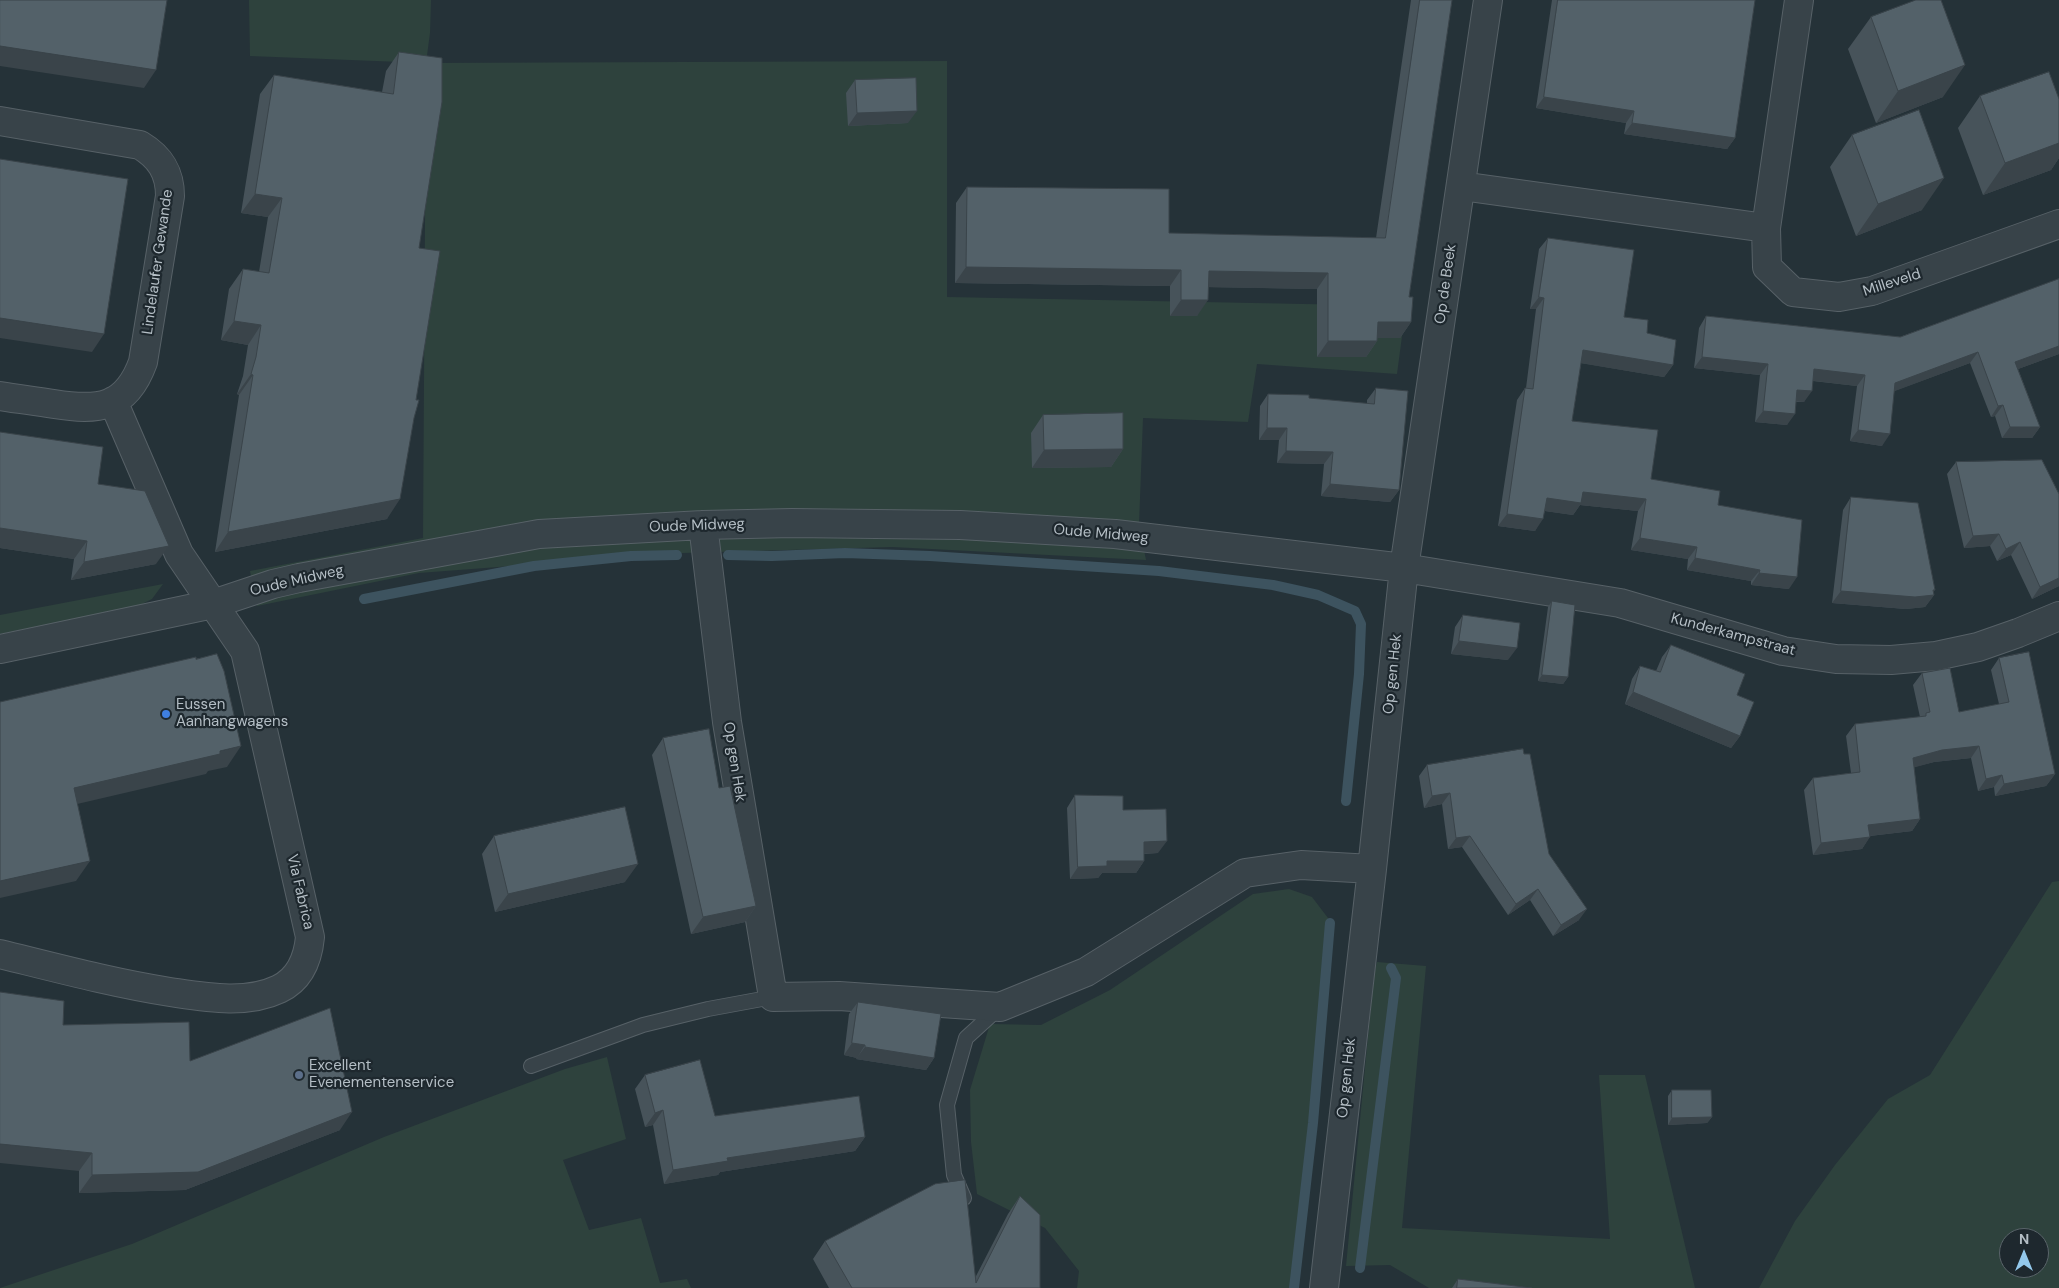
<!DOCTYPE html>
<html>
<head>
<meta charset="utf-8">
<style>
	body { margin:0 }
	#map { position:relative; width:2059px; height:1288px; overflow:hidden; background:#253238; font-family:"DM Sans",sans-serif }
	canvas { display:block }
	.north { position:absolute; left:1999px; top:1228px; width:50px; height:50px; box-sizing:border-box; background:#1e282e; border:1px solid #5a646a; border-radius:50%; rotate:0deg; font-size:14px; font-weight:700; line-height:20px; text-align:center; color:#b4bec5 }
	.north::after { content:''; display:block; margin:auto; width:18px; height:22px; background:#93c8eb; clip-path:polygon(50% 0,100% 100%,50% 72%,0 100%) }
</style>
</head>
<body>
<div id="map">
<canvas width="2059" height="1288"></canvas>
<div class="north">N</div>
</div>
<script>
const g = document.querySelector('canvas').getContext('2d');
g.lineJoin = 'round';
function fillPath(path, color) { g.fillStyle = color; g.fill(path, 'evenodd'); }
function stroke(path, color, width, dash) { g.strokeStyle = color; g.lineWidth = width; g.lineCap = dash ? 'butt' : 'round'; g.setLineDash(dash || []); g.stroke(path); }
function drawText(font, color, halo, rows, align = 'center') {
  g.font = font + ' "DM Sans",sans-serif'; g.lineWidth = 4.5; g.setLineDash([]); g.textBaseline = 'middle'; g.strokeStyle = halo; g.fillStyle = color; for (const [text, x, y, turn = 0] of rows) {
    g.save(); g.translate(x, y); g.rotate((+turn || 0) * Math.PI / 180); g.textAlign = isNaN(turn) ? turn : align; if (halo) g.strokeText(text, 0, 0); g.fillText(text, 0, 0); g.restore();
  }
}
fillPath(new Path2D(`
	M 249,0 L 431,0 L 430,33 L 426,63 L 947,61 L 947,297 L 1406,306 L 1397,374 L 1257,364 L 1248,422 L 1143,418 L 1139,525 L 1146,560 L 892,547 L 683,553 L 419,573 L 257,606 L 250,571 L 423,538 L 426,63 L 250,56 Z
	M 163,584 L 152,599 L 136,607 L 0,634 L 0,615 Z
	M 2059,881 L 2059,1288 L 1759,1288 L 1795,1221 L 1835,1165 L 1888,1099 L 1930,1075 L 2052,882 ZM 2009,1238 L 2039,1238 L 2039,1268 L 2009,1268 Z
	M 1289,889 L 1312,897 L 1328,918 L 1321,1051 L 1296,1288 L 1077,1288 L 1079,1271 L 1045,1228 L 977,1194 L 971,1142 L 970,1090 L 990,1024 L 1041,1025 L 1110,990 L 1253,894 Z
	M 1377,962 L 1426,966 L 1402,1228 L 1610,1239 L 1599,1075 L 1645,1075 L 1695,1288 L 1429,1288 L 1390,1265 L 1346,1266 L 1374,974 Z
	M 607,1057 L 626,1139 L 563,1160 L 589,1230 L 641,1218 L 660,1283 L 687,1279 L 691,1288 L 0,1288 L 132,1244 L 384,1137 L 565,1069 Z`), '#2e423d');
stroke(new Path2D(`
	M 728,555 L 772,556 L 845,553 L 930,556 L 1159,571 L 1273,585 L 1318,595 L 1355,611 L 1361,624 L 1359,674 L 1346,801
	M 364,599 L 534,566 L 631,556 L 677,555
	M 1360,1268 L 1396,978 L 1391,968
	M 1294,1288 L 1313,1123 L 1330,923`), '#3d535f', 10);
const lane = new Path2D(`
	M 531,1066 L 643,1025 L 708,1009 L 773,997
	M 964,1198 L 954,1175 L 947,1105 L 966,1038 L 1000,1007`);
const street = new Path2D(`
	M 1799,0 L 1766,228 L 1767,267 L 1793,292 L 1839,297 L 1872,291 L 2059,224
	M 0,121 L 140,145 C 160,157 170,172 170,196 L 143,362 C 126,409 98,411 54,404 C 36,401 18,399 0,396
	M 1461,186 L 1766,228
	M 703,525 L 727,722 L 773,997 L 839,996 L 1000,1007 L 1086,972 L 1245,873 L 1301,865 L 1372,869
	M 0,649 L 213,604 L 273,584 L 299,578 L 539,534 L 703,525 L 792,523 L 960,525 L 1115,534 L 1404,568 L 1620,603 L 1783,651 L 1836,659 L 1891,660 L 1936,656 L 1978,647 L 2018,633 L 2059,616
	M 0,954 C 57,968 113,983 170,992 C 204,997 246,1005 279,989 C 300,979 308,958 310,937 L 245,651 L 179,554 L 113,401
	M 1324,1288 L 1372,869 L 1404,568 L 1488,0`);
stroke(lane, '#576167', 16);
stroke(street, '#576167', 30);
stroke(lane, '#384349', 14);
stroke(street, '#384349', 28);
fillPath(new Path2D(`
	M 1411,0 L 1452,0 L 1409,297 L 1411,322 L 1400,338 L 1377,338 L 1377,341 L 1366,357 L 1317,357 L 1317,289 L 1209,287 L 1197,316 L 1170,316 L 1170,286 L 955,283 L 956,203 L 967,187 L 1169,233 L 1376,238 Z
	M 1552,0 L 1755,0 L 1735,138 L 1727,149 L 1624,134 L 1626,123 L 1536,108 Z
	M 1871,17 L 1943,97 L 1876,123 L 1848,49 Z
	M 399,52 L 419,248 L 414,418 L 387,519 L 215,552 L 239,395 L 237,394 L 243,376 L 248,345 L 221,340 L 229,289 L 243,269 L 259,272 L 268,217 L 241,213 L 260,94 L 274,75 L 382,92 L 386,71 Z
	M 855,80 L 908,123 L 848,126 L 846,93 Z
	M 1980,96 L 2059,99 L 2059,158 L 2051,170 L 1983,195 L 1958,128 Z
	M 1852,135 L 1922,210 L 1856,236 L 1830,167 Z
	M 1548,238 L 1624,317 L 1647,333 L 1673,365 L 1664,377 L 1581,363 L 1572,421 L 1651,479 L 1718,505 L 1789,589 L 1751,585 L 1751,581 L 1687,570 L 1688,559 L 1631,550 L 1638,511 L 1580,505 L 1573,515 L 1545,511 L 1535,531 L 1498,526 L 1517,400 L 1525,388 L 1526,388 L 1536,309 L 1530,309 L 1539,249 Z
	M 2059,279 L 2059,354 L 2018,369 L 2040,427 L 2032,438 L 2002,438 L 1995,416 L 1991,417 L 1970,363 L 1894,391 L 1882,446 L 1850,441 L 1857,386 L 1813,381 L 1804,402 L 1796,402 L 1787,425 L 1755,422 L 1760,375 L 1694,368 L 1699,328 L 1706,316 L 1900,337 Z
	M 1376,388 L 1399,490 L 1390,502 L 1321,496 L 1324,464 L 1277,463 L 1279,440 L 1259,440 L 1260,406 L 1268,394 L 1367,404 L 1367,400 Z
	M 1043,415 L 1123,449 L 1111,467 L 1032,468 L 1031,433 Z
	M 0,432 L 98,484 L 156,564 L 71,580 L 74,559 L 0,548 Z
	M 1956,462 L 2059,494 L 2059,586 L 2032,599 L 2011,555 L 1997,561 L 1990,546 L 1964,548 L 1947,474 Z
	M 1851,497 L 1933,592 L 1934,595 L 1925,607 L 1906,609 L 1832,603 L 1843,510 Z
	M 1552,601 L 1568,677 L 1563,684 L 1538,681 L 1548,607 Z
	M 1463,615 L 1508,660 L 1451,654 L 1455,627 Z
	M 1671,645 L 1737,695 L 1740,736 L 1731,748 L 1625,704 L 1632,679 L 1640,666 L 1656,671 L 1662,657 Z
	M 1999,658 L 2055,774 L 2046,786 L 1995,796 L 1994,787 L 1978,791 L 1971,758 L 1934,762 L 1914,767 L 1920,819 L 1912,831 L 1870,836 L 1862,849 L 1813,855 L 1804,790 L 1813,778 L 1851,773 L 1846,736 L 1855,724 L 1920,717 L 1913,685 L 1922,673 L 1959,712 L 1999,704 L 1991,670 Z
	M 663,738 L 719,788 L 756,906 L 745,922 L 691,934 L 652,755 Z
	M 1524,754 L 1549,854 L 1579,920 L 1553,936 L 1530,900 L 1508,915 L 1462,847 L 1448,849 L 1442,804 L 1424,808 L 1419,776 L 1427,765 Z
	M 1075,795 L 1123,810 L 1158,853 L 1144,854 L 1144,861 L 1136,873 L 1102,873 L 1098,878 L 1070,879 L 1067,808 Z
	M 494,836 L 625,882 L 495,912 L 482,854 Z
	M 858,1002 L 934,1058 L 926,1070 L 856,1059 L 857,1058 L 844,1055 L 849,1014 Z
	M 63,1025 L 190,1061 L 340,1130 L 185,1190 L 79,1193 L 79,1171 Z
	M 645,1075 L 715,1116 L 865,1137 L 855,1151 L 720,1172 L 718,1175 L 664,1184 L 653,1125 L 645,1127 L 635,1089 Z
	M 1672,1090 L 1712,1117 L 1707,1123 L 1668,1125 L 1668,1096 Z
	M 1020,1196 L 1040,1288 L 829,1288 L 813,1259 L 825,1241 L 975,1278 L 1008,1214 Z
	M 1458,1279 L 1532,1288 L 1452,1288 Z`), '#47535a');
fillPath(new Path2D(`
	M 0,46 L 156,70 L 144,88 L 0,66 Z
	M 1965,65 L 1943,97 L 1876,123 L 1898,91 Z
	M 1544,97 L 1634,111 L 1626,123 L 1536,108 Z
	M 917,111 L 908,123 L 848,126 L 857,113 Z
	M 1632,123 L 1735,138 L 1727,149 L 1624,134 Z
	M 2059,143 L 2059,158 L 2051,170 L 1983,195 L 2005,163 Z
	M 1944,178 L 1922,210 L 1856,236 L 1878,204 Z
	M 255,194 L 282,198 L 268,217 L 241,213 Z
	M 966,267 L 1181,270 L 1170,286 L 955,283 Z
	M 1209,271 L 1328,273 L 1317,289 L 1198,287 Z
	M 1539,297 L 1544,298 L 1536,309 L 1530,309 Z
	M 1181,300 L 1208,300 L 1197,316 L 1170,316 Z
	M 0,318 L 104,334 L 92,352 L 0,338 Z
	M 234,321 L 261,325 L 248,345 L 221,340 Z
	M 1378,322 L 1411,322 L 1400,338 L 1366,338 Z
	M 1328,341 L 1377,341 L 1366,357 L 1317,357 Z
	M 2059,346 L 2059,354 L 2007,373 L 2015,362 Z
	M 1583,350 L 1673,365 L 1664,377 L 1574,362 Z
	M 1978,352 L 1970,363 L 1887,394 L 1895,383 Z
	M 1702,357 L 1768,364 L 1760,375 L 1694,368 Z
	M 1814,369 L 1865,375 L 1857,386 L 1806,380 Z
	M 251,374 L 253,375 L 239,395 L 237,394 Z
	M 1797,390 L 1812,391 L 1804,402 L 1789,401 Z
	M 2003,405 L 1995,416 L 1991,417 L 1998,406 Z
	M 1763,411 L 1795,414 L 1787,425 L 1755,422 Z
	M 2010,427 L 2040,427 L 2032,438 L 2002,438 Z
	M 1267,428 L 1287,428 L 1279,440 L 1259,440 Z
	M 1858,430 L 1890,434 L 1882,446 L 1850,441 Z
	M 1123,449 L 1111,467 L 1032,468 L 1044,450 Z
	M 1286,451 L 1333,452 L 1324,464 L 1277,463 Z
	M 1330,484 L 1399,490 L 1390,502 L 1321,496 Z
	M 1583,492 L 1646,499 L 1638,511 L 1580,505 L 1573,515 L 1538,510 L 1547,498 Z
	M 400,499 L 387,519 L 215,552 L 228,532 Z
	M 1507,514 L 1543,519 L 1535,531 L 1498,526 Z
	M 0,528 L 87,541 L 74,559 L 0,548 Z
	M 1999,534 L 1990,546 L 1964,548 L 1973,536 Z
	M 1640,538 L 1697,547 L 1688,559 L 1631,550 Z
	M 2020,542 L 2011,555 L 1997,561 L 2006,549 Z
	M 169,546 L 156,564 L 71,580 L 84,562 Z
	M 1695,558 L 1760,570 L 1751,581 L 1687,570 Z
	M 1759,573 L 1797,577 L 1789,589 L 1751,585 Z
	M 2059,578 L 2059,586 L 2032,599 L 2040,587 Z
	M 1935,590 L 1931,595 L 1934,595 L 1925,607 L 1906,609 L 1832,603 L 1841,591 Z
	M 1459,641 L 1517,648 L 1508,660 L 1451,654 Z
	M 1542,675 L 1568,677 L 1563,684 L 1538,681 Z
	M 1633,692 L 1740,736 L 1731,748 L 1625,704 Z
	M 241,746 L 227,767 L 208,771 L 206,774 L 60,808 L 74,788 Z
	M 1979,746 L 1971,758 L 1934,762 L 1905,770 L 1913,758 L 1942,750 Z
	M 2055,774 L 2046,786 L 1995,796 L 2004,784 Z
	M 2002,775 L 1994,787 L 1978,791 L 1986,779 Z
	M 1450,793 L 1442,804 L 1424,808 L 1432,796 Z
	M 1920,819 L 1912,831 L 1860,837 L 1868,825 Z
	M 1470,836 L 1462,847 L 1448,849 L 1456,838 Z
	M 1870,837 L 1862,849 L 1813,855 L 1821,843 Z
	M 1167,841 L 1158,853 L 1135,854 L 1144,842 Z
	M 90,861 L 76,881 L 0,898 L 0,881 Z
	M 1107,861 L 1144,861 L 1136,873 L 1102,873 L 1098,878 L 1070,879 L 1078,867 Z
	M 638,864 L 625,882 L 495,912 L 508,894 Z
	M 1538,889 L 1530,900 L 1508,915 L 1516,904 Z
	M 756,906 L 745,922 L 691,934 L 703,917 Z
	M 1587,909 L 1579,920 L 1553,936 L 1561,925 Z
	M 852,1043 L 865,1045 L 857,1058 L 844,1055 Z
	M 865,1047 L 934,1058 L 926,1070 L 856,1059 Z
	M 663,1110 L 653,1125 L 645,1127 L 655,1113 Z
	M 352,1112 L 340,1130 L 185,1190 L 79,1193 L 92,1175 Z
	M 1712,1117 L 1707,1123 L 1668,1125 L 1672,1118 Z
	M 865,1137 L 855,1151 L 720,1172 L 718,1175 L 664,1184 L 673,1170 L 727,1158 Z
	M 0,1144 L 92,1153 L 79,1171 L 0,1163 Z`), '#3a444a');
const building = new Path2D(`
	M 0,0 L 167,0 L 156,70 L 0,46 Z
	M 1420,0 L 1452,0 L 1409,297 L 1413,297 L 1411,322 L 1378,322 L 1377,341 L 1328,341 L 1328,273 L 1209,271 L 1208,300 L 1181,300 L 1181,270 L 966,267 L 967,187 L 1169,189 L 1169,233 L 1385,238 Z
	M 1558,0 L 1755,0 L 1735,138 L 1632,123 L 1634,111 L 1544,97 Z
	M 1916,0 L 1941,0 L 1965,65 L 1898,91 L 1871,17 Z
	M 399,52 L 442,58 L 442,102 L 419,248 L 440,251 L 416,400 L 419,400 L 414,418 L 400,499 L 228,532 L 253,375 L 251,374 L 256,357 L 261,325 L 234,321 L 243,269 L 269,273 L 282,198 L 255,194 L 274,75 L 393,94 Z
	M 2049,72 L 2059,99 L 2059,143 L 2005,163 L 1980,96 Z
	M 916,78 L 917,111 L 857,113 L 855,80 Z
	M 1919,110 L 1944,178 L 1878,204 L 1852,135 Z
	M 0,159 L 128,179 L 104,334 L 0,318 Z
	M 1548,238 L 1634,250 L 1624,317 L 1648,320 L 1647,333 L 1676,340 L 1673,365 L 1583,350 L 1572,421 L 1658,430 L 1651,479 L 1720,491 L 1718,505 L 1802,520 L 1797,577 L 1759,573 L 1760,570 L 1695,558 L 1697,547 L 1640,538 L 1646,499 L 1583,492 L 1581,503 L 1547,498 L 1543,519 L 1507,514 L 1525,388 L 1533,389 L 1544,298 L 1539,297 Z
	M 2059,279 L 2059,346 L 2015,362 L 2040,427 L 2010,427 L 2003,405 L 1998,406 L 1978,352 L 1895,383 L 1890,434 L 1858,430 L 1865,375 L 1814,369 L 1812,391 L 1797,390 L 1795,414 L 1763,411 L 1768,364 L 1702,357 L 1706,316 L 1900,337 Z
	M 1376,388 L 1408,391 L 1399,490 L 1330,484 L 1333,452 L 1286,451 L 1287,428 L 1267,428 L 1268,394 L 1309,395 L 1309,398 L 1374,404 Z
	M 1123,413 L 1123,449 L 1044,450 L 1043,415 Z
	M 0,432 L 103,447 L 98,484 L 145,491 L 169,546 L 84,562 L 87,541 L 0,528 Z
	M 2042,460 L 2059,494 L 2059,578 L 2040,587 L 2020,542 L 2006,549 L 1999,534 L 1973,536 L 1956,462 Z
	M 1851,497 L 1918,503 L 1935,590 L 1933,590 L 1934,595 L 1915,597 L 1841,591 Z
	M 1552,601 L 1575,605 L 1568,677 L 1542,675 Z
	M 1463,615 L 1520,623 L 1517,648 L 1459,641 Z
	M 1671,645 L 1745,674 L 1737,695 L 1754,702 L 1740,736 L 1633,692 L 1640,666 L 1660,672 Z
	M 2029,652 L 2055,774 L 2004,784 L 2002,775 L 1986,779 L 1979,746 L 1942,750 L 1913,758 L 1920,819 L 1868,825 L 1870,837 L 1821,843 L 1813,778 L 1860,772 L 1855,724 L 1926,716 L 1926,713 L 1930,712 L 1922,673 L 1950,668 L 1959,712 L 2009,702 L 1999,658 Z
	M 217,654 L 224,671 L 241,746 L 220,751 L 220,754 L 74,788 L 90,861 L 0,881 L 0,702 L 196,657 L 196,659 Z
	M 709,729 L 719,788 L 730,786 L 756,906 L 703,917 L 663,738 Z
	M 1523,749 L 1524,754 L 1530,754 L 1549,854 L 1587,909 L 1561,925 L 1538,889 L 1516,904 L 1470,836 L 1456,838 L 1450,793 L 1432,796 L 1427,765 Z
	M 1075,795 L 1123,796 L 1123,810 L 1166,809 L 1167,841 L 1144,842 L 1144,861 L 1107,861 L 1107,866 L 1078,867 Z
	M 625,807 L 638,864 L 508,894 L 494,836 Z
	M 0,992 L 64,1001 L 63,1025 L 189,1022 L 190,1061 L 330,1008 L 352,1112 L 198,1172 L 92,1175 L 92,1153 L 0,1144 Z
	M 858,1002 L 941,1014 L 934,1058 L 865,1047 L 865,1045 L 852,1043 Z
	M 700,1060 L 715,1116 L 859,1096 L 865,1137 L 727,1158 L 728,1161 L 673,1170 L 663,1110 L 655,1113 L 645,1075 Z
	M 1672,1090 L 1711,1090 L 1712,1117 L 1672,1118 Z
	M 965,1180 L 976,1283 L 1020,1196 L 1040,1215 L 1040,1288 L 852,1288 L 825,1241 L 935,1184 Z
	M 1458,1279 L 1532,1288 L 1457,1288 Z`);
fillPath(building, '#536169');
stroke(building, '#3a444a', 1);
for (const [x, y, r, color] of [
	[166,714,5,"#3f7fe0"],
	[299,1075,5,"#5c6f8a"]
]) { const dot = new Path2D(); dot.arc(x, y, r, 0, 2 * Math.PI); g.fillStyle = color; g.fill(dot); stroke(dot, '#1e282e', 2); }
drawText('15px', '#b4bec5', '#1e282e', [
	["Lindelaufer Gewande",158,262,-82],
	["Milleveld",1892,283,-18],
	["Op de Beek",1446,284,-82],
	["Oude Midweg",697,526,-2],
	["Oude Midweg",1101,534,5],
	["Oude Midweg",297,581,-13],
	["Kunderkampstraat",1733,635,15],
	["Op gen Hek",1393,674,-84],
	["Op gen Hek",734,762,81],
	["Via Fabrica",300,892,77],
	["Op gen Hek",1347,1078,-84]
]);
drawText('15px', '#b4bec5', '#1e282e', [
	["Eussen",176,705],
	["Aanhangwagens",176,722],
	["Excellent",309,1066],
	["Evenementenservice",309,1083]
], 'left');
</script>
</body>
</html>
